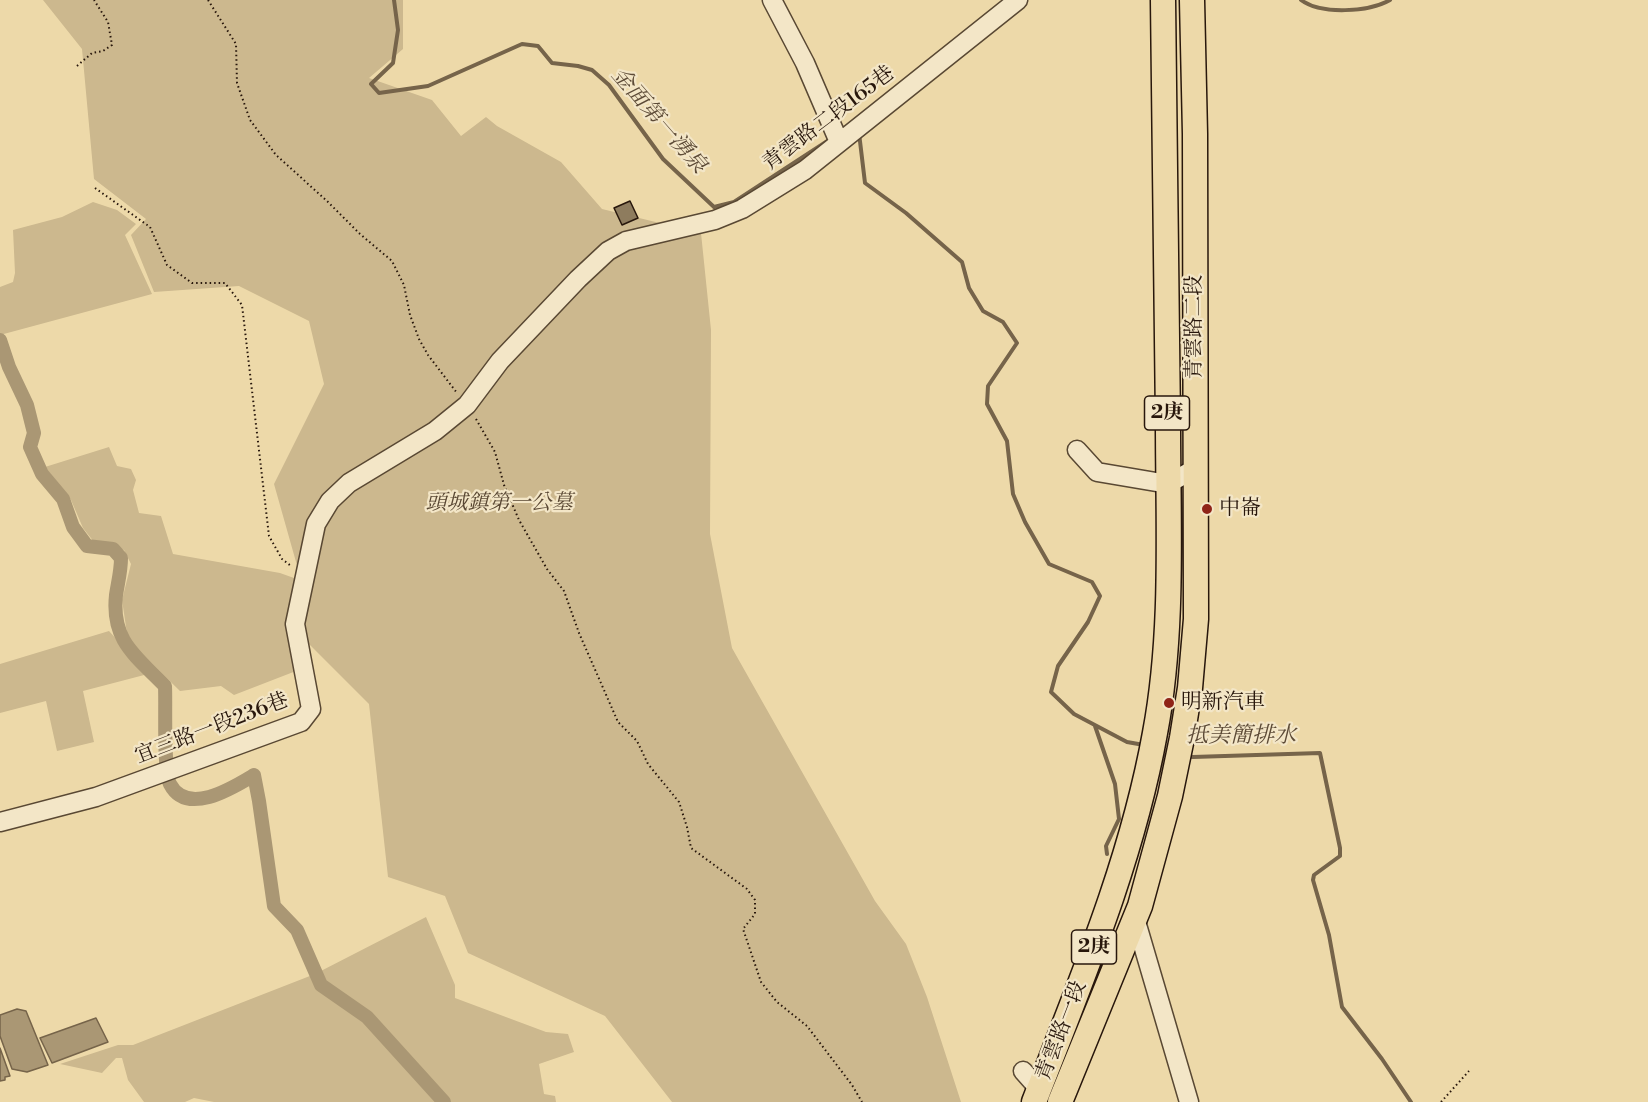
<!DOCTYPE html>
<html>
<head>
<meta charset="utf-8">
<style>
	body { margin:0 }
	canvas { display:block; background:#edd9a9 }
</style>
</head>
<body>
<canvas width="1648" height="1102"></canvas>
<script>
const g = document.querySelector('canvas').getContext('2d');
g.lineJoin = 'round';
function fillPath(path, color) { g.fillStyle = color; g.fill(path, 'evenodd'); }
function stroke(path, color, width, dash) { g.strokeStyle = color; g.lineWidth = width; g.lineCap = dash ? 'butt' : 'round'; g.setLineDash(dash || []); g.stroke(path); }
function drawText(font, color, halo, rows, align = 'center') {
  g.font = font + ' "Libre Bodoni","Noto Serif TC",serif'; g.lineWidth = 4.5; g.setLineDash([]); g.textBaseline = 'middle'; g.strokeStyle = halo; g.fillStyle = color; for (const [text, x, y, turn = 0] of rows) {
    g.save(); g.translate(x, y); g.rotate((+turn || 0) * Math.PI / 180); g.textAlign = isNaN(turn) ? turn : align; if (halo) g.strokeText(text, 0, 0); g.fillText(text, 0, 0); g.restore();
  }
}
fillPath(new Path2D(`
	M 43,0 L 403,0 L 403,49 L 369,78 L 432,100 L 461,136 L 486,117 L 497,126 L 561,162 L 602,209 L 701,233 L 711,330 L 710,534 L 732,648 L 875,901 L 906,944 L 927,997 L 961,1102 L 672,1102 L 605,1016 L 468,953 L 445,896 L 388,877 L 369,704 L 306,641 L 298,569 L 274,484 L 324,384 L 309,321 L 239,286 L 154,292 L 131,235 L 146,219 L 94,179 L 82,49 Z
	M 93,202 L 117,210 L 136,224 L 125,235 L 152,294 L 0,335 L 0,287 L 13,282 L 15,273 L 13,230 L 62,217 Z
	M 109,447 L 117,466 L 131,469 L 136,480 L 133,490 L 139,513 L 161,516 L 173,554 L 280,573 L 294,578 L 296,671 L 234,695 L 221,686 L 180,691 L 128,640 L 122,600 L 131,564 L 124,550 L 94,542 L 83,528 L 71,500 L 45,467 Z
	M 109,631 L 148,674 L 83,691 L 94,742 L 57,751 L 46,701 L 0,713 L 0,664 Z
	M 426,917 L 455,985 L 455,998 L 546,1032 L 568,1034 L 574,1052 L 539,1064 L 544,1094 L 555,1096 L 556,1102 L 214,1102 L 194,1098 L 185,1102 L 144,1102 L 128,1080 L 122,1058 L 116,1058 L 102,1073 L 60,1064 L 118,1045 L 133,1045 L 315,974 Z`), '#ccb88e');
const water = new Path2D(`
	M 17,1009 L 26,1011 L 48,1065 L 27,1072 L 12,1069 L 0,1036 L 0,1015 Z
	M 96,1018 L 108,1042 L 52,1063 L 40,1038 Z
	M 0,1048 L 10,1076 L 5,1077 L 5,1080 L 0,1081 Z`);
fillPath(water, '#aa9774');
stroke(water, '#76644a', 1.5);
stroke(new Path2D(`
	M 394,0 L 398,30 L 393,63 L 371,84 L 379,93 L 428,86 L 522,44 L 538,46 L 552,63 L 578,66 L 592,70 L 609,85 L 663,159 L 714,207 L 734,202 L 829,140
	M 1301,0 C 1321,15 1369,12 1390,0
	M 859,133 L 865,183 L 906,213 L 962,262 L 969,288 L 983,311 L 1003,322 L 1017,343 L 988,386 L 987,404 L 1007,441 L 1013,494 L 1025,522 L 1049,564 L 1092,582 L 1100,596 L 1088,622 L 1058,666 L 1051,692 L 1074,714 L 1127,742 L 1144,745
	M 1095,726 L 1115,784 L 1119,819 L 1106,846 L 1107,854
	M 1186,756 L 1193,757 L 1320,753 L 1340,848 L 1340,856 L 1314,875 L 1313,880 L 1329,935 L 1342,1007 L 1382,1059 L 1411,1102`), '#76644a', 4);
stroke(new Path2D(`
	M 0,340 L 9,367 L 27,405 L 34,433 L 30,447 L 42,474 L 63,499 L 73,527 L 87,546 L 113,549 L 121,558 C 121,571 118,582 116,595 C 111,641 136,656 165,686 C 166,706 163,770 170,784 C 187,817 234,787 254,775 L 259,801 L 274,906 L 297,930 L 321,985 L 367,1017 L 444,1102`), '#aa9774', 14);
const building = new Path2D(`
	M 630,201 L 638,218 L 622,225 L 614,208 Z`);
fillPath(building, '#8e7c5e');
stroke(building, '#28170c', 1.5);
const minor = new Path2D(`
	M 772,0 L 805,63 L 839,142
	M 1077,450 L 1097,472 L 1168,484 L 1196,468
	M 0,822 L 96,797 L 301,722 L 311,709 L 295,624 L 316,524 L 330,501 L 349,483 L 435,431 L 467,405 L 500,361 L 578,279 L 608,251 L 626,241 L 715,220 L 742,209 L 805,170 L 1018,0
	M 1135,918 L 1189,1102
	M 1023,1071 L 1039,1089`);
const major = new Path2D(`
	M 1034,1102 C 1081,981 1132,861 1155,733 C 1174,632 1168,525 1168,423 C 1166,282 1165,141 1163,0
	M 1060,1102 L 1140,906 L 1170,796 L 1182,738 L 1190,688 L 1196,619 L 1195,134 L 1192,0`);
stroke(minor, '#594833', 21);
stroke(major, '#28170c', 27);
stroke(new Path2D(`
	M 208,0 L 236,44 L 237,83 L 250,120 L 276,155 L 327,201 L 360,234 L 392,261 L 404,285 L 410,315 L 419,339 L 428,355 L 457,393
	M 77,66 L 92,53 L 103,51 L 112,45 L 108,22 L 94,0
	M 95,188 L 150,227 L 167,265 L 192,283 L 225,283 L 242,305 L 269,536 L 282,559 L 291,566
	M 476,419 L 495,452 L 504,485 L 519,520 L 547,569 L 564,591 L 579,633 L 618,722 L 637,741 L 648,764 L 679,802 L 687,827 L 691,848 L 747,889 L 755,900 L 755,914 L 743,929 L 761,982 L 777,1002 L 807,1026 L 852,1085 L 862,1102
	M 1441,1102 L 1469,1071`), '#28170c', 2, [1.5, 3]);
stroke(minor, '#f3e6c7', 18);
stroke(major, '#edd9a9', 24);
for (const [x, y, r, color] of [
	[1207,509,6,"#8f2418"],
	[1169,703,6,"#8f2418"]
]) { const dot = new Path2D(); dot.arc(x, y, r, 0, 2 * Math.PI); g.fillStyle = color; g.fill(dot); stroke(dot, '#f3e6c7', 2); }
for (const [x, y, w] of [
	[1167,413,45],
	[1094,947,45]
]) { const box = new Path2D(); box.roundRect(x - w / 2, y - 17, w, 34, 4.5); g.fillStyle = '#f3e6c7'; g.fill(box); stroke(box, '#28170c', 1.5); }
drawText('bold 20px', '#28170c', null, [
	["2庚",1167,413],
	["2庚",1094,947]
]);
drawText('21px', '#28170c', '#f3e6c7', [
	["青雲路二段165巷",829,119,-37],
	["青雲路二段",1195,327,-90],
	["宜三路一段236巷",212,729,-21],
	["青雲路一段",1062,1031,-69]
]);
drawText('italic 21px', '#594733', '#f3e6c7', [
	["頭城鎮第一公墓",499,504]
]);
drawText('21px', '#28170c', '#f3e6c7', [
	["中崙",1219,509],
	["明新汽車",1181,703]
], 'left');
drawText('italic 22px', '#5c4a36', '#f3e6c7', [
	["金面第一湧泉",658,121,49],
	["抵美簡排水",1241,737]
]);
</script>
</body>
</html>
